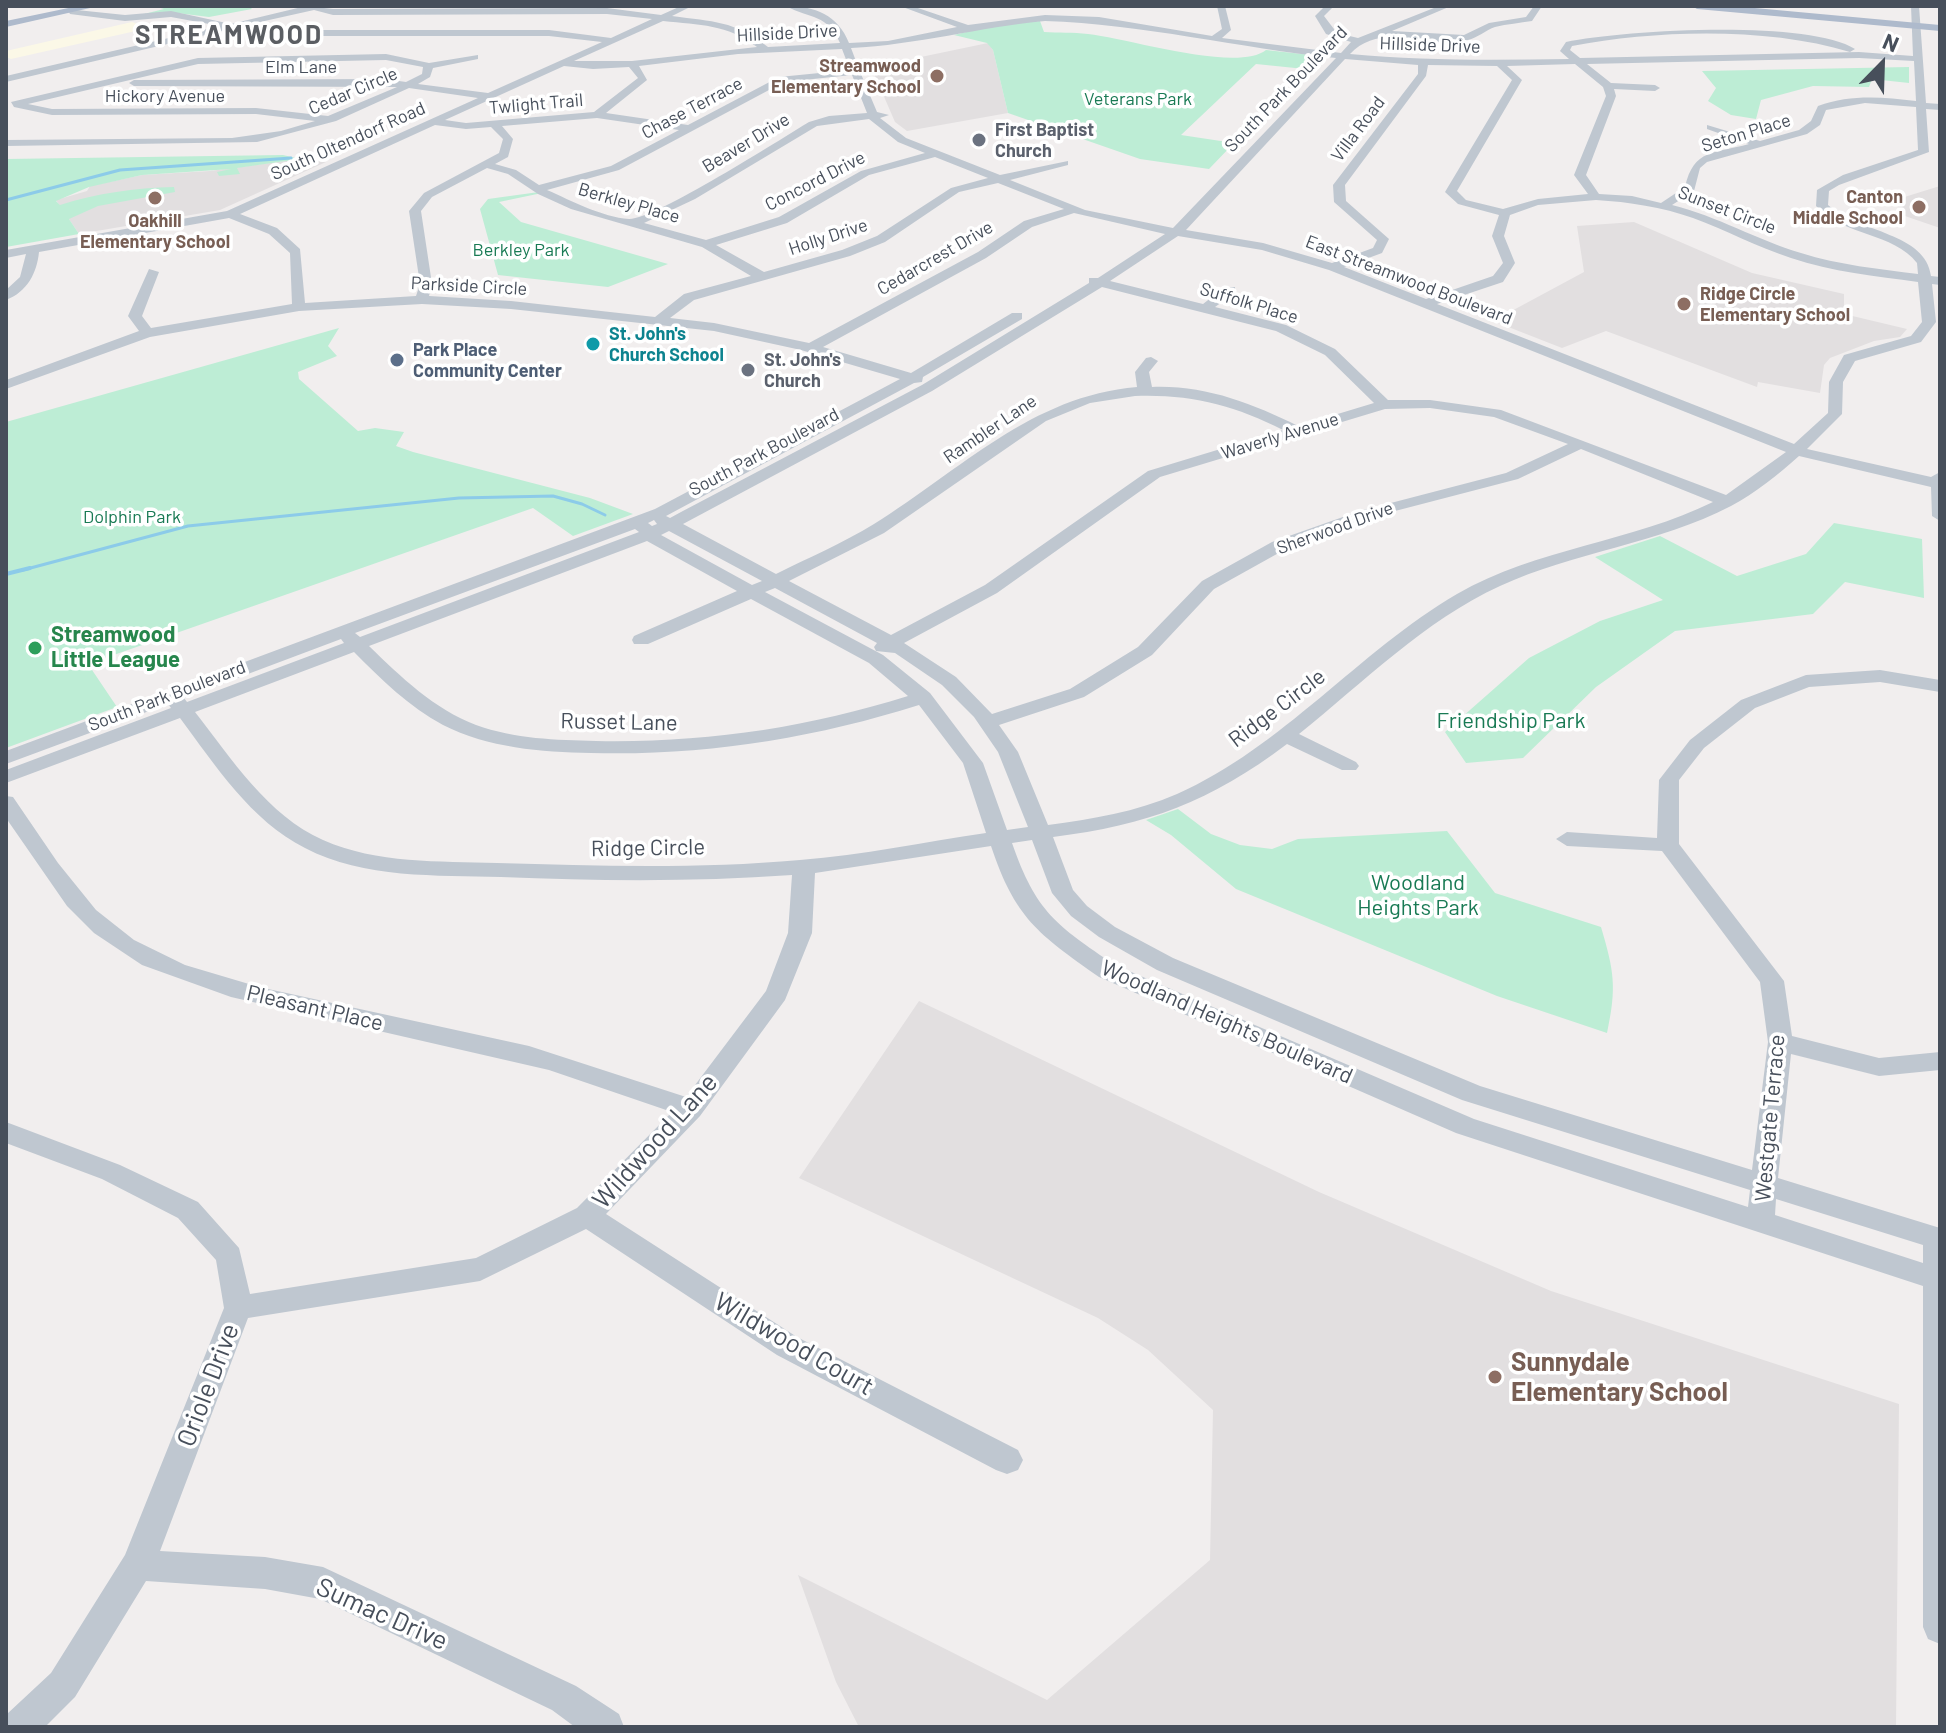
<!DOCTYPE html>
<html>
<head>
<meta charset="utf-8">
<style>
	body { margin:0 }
	#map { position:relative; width:1946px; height:1733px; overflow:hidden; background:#f1eeee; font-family:Barlow,sans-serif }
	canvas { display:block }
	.frame { position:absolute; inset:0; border:8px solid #474f5b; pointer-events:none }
	.north { position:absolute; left:1842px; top:24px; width:80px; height:80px; -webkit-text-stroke:6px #fff; paint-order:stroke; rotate:23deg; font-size:22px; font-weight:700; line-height:32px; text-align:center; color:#474f5b }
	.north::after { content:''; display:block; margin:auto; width:28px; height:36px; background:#474f5b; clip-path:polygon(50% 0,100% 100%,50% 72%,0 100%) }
</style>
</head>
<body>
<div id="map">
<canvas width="1946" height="1733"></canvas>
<div class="frame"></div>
<div class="north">N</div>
</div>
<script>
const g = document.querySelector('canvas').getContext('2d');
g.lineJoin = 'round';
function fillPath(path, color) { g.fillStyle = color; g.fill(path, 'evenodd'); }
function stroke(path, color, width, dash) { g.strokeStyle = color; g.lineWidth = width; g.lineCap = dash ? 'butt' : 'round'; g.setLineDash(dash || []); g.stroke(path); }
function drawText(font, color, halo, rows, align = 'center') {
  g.font = font + ' Barlow,sans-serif'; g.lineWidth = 7; g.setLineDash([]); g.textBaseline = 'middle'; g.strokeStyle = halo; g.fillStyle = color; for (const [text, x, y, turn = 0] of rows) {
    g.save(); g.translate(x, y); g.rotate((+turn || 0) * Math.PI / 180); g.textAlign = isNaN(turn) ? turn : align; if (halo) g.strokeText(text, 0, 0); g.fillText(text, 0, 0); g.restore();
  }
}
fillPath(new Path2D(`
	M 132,22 L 149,28 L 11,59 L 6,57 L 6,51 Z`), '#fbf8e7');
fillPath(new Path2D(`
	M 988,43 L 993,50 L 1008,113 L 907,131 L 895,122 L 869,62 L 916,60 L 916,58 Z
	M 300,159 L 326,162 L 220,210 L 79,234 L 56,200 L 87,191 L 90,186 L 142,175 L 210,171 Z
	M 1940,186 L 1940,228 L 1899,214 L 1898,199 Z
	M 1634,222 L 1752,273 L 1844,294 L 1844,314 L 1907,329 L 1900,337 L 1874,341 L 1830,358 L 1824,365 L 1820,393 L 1758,382 L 1757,387 L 1606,331 L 1562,348 L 1493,321 L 1584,272 L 1577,226 Z
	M 919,1001 L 1319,1192 L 1551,1291 L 1899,1404 L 1896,1727 L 859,1727 L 836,1682 L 798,1575 L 1047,1700 L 1210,1560 L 1213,1410 L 1148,1350 L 1098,1318 L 799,1178 Z`), '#e2dfe0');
fillPath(new Path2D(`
	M 154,6 L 249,6 L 252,9 L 209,17 L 177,13 L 132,17 L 164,9 Z
	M 1040,21 L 1044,32 C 1058,33 1073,32 1088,34 C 1127,38 1237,73 1266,50 L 1320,56 L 1305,69 L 1256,64 L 1181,135 L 1234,143 L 1209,169 L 1140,159 L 1008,113 L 993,50 L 987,43 L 954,35 L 994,25 Z
	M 1909,67 L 1909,83 L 1872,79 L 1869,87 L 1813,86 L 1761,100 L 1756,119 L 1731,115 L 1708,101 L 1716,88 L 1702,71 Z
	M 283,155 L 300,159 L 237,168 L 240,174 L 219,176 L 217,172 L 231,169 L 142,175 L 89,187 L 56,201 L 60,205 C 98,193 134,188 174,187 L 175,192 L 98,206 L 69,219 L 79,234 L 6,247 L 6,159 Z
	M 539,192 L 542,193 L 499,202 L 521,222 L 668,264 L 608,287 L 498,275 L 480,209 L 488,199 Z
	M 339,328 L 328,346 L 337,356 L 298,372 L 299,379 L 358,431 L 375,428 L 404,432 L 396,446 L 413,452 L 590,498 L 633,514 L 573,536 L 533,508 L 88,664 L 117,707 L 6,748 L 6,422 Z
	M 1834,523 L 1922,539 L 1924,598 L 1845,582 L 1813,614 L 1675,631 L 1596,687 L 1523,758 L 1466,763 L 1445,732 L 1529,658 L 1600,621 L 1663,600 L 1595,557 L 1660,536 L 1737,576 L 1806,554 Z
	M 1178,809 L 1211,834 L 1240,845 L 1272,849 L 1298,839 L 1447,831 L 1495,893 L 1601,927 C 1614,971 1617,987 1607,1033 L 1497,996 L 1236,889 L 1171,835 L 1146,820 Z`), '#bdedd5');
stroke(new Path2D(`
	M 6,200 L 120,170 L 291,158
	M 23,570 L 188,526 L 459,498 L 553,496 L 582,504 L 605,515`), '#8ccbe9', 3);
stroke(new Path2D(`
	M 6,574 L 30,568`), '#8ccbe9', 4);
fillPath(new Path2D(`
	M 306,6 L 333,9 L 607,8 L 661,15 L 681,6 L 692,6 L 672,16 C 714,22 733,20 768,47 L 840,43 C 828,14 810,19 786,6 C 815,6 838,15 849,43 L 888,41 L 957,27 L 900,6 L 912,6 L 968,25 L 1045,15 L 1099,17 L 1212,36 L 1222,29 L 1217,6 L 1225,6 L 1231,30 L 1222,38 L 1341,53 L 1351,42 L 1326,34 L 1315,16 L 1325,6 L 1334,6 L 1324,16 L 1337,33 L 1358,38 L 1439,6 L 1451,6 L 1392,31 L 1464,35 L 1489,23 L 1526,17 L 1534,6 L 1542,6 L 1532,21 C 1520,23 1507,24 1495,27 C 1486,30 1477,38 1468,40 C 1427,50 1382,20 1350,54 C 1423,61 1495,60 1569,59 L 1560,51 L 1566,42 C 1622,30 1808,19 1855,49 L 1850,52 C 1767,27 1657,30 1572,46 L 1570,50 L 1580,58 L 1859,52 L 1913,56 L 1911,6 L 1919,6 L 1926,103 L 1940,104 L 1940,110 L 1926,109 L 1929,152 L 1839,185 L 1829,191 L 1828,205 C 1860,233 1926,233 1931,276 L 1940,277 L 1940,285 L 1932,284 L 1936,322 L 1921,342 L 1855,361 L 1843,382 L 1842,414 L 1807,449 L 1931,477 L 1940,472 L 1940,521 L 1932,516 L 1931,487 L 1799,456 C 1778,475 1755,493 1731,506 C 1658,544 1574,552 1500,586 C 1424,621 1364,682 1299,734 L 1356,762 L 1359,766 L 1356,770 L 1342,770 L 1287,744 C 1210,802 1148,825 1053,837 L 1073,890 L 1087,906 L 1115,927 L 1173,958 L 1480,1086 L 1752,1170 L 1768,1042 L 1760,982 L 1662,851 L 1567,846 L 1556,839 L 1567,832 L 1657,838 L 1659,780 L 1690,740 L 1741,700 L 1806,675 L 1880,670 L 1940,680 L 1940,692 L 1880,682 L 1809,687 L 1755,708 L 1704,748 L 1679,780 L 1679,844 L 1784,981 L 1792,1036 L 1879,1058 L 1940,1052 L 1940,1070 L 1879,1076 L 1791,1054 L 1778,1178 L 1940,1228 L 1940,1644 L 1928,1639 L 1923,1627 L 1923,1286 L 1456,1133 L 1099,977 C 1038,934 1015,918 991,846 L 815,873 L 812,933 L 785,1000 L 700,1116 L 606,1214 L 797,1337 L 1018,1450 L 1023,1460 L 1018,1470 L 1007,1474 L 996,1470 L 777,1355 L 586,1229 L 480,1281 L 248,1318 L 160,1551 L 265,1557 L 323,1567 L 576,1686 L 619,1714 L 624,1727 L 575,1727 L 552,1710 L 320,1599 L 265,1589 L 146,1581 L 75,1697 L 45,1727 L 6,1727 L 7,1714 L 51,1673 L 125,1555 L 224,1308 L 216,1260 L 178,1218 L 102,1179 L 6,1143 L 6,1122 L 120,1165 L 198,1202 L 239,1248 L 250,1294 L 476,1258 L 577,1208 L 672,1112 L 549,1070 L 231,997 L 142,965 L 94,933 L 67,906 L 6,818 L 6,796 L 13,797 L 58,863 L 96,910 L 134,940 L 185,965 L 259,987 L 529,1046 L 686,1097 L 766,991 L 788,933 L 792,875 C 695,882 599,881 501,877 C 437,875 364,879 305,848 C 251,821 215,765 180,718 L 6,783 L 6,770 L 171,708 L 168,704 L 6,764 L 6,751 L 655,509 L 900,379 L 801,350 L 714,331 L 511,309 L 422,304 L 299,311 L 150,337 L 6,389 L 6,380 L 139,331 L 128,316 L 149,269 L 159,272 L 142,316 L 151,328 L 292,304 L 290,253 L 269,234 L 229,218 L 39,252 C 37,273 27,292 6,300 L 6,290 L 20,277 L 26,254 L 6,258 L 6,250 L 227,211 L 478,98 L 409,88 L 336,121 L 257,142 L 6,146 L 6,140 L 232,138 L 281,131 L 315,121 L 256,114 L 52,115 L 14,107 L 11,102 L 198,58 L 386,54 L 429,63 L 478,55 L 478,59 L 433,68 L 430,77 L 418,84 L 488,93 L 602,42 L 549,36 L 256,36 L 231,29 L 6,82 L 6,76 L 220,26 L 171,17 L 125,21 L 70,14 L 67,9 L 125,15 L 171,11 L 231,24 ZM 314,10 L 333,15 L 607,14 L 652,19 L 611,38 L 549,30 L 256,30 L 242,26 ZM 663,21 C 700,25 727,24 757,47 L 632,61 L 574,61 ZM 1045,21 C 1143,24 1238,48 1336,58 L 1173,228 L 1085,210 L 1010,180 L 1068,165 L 1068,161 L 1000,175 L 906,138 L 880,118 L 889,115 L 877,112 L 861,74 L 870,71 L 859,69 L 851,48 C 916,45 980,27 1045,21 ZM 842,49 L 850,70 L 779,77 L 688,125 L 606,113 L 647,80 L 639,66 L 738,54 ZM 1859,58 L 1914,61 L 1916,101 C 1882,97 1851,94 1818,106 L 1811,121 L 1799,130 L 1760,141 L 1707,125 L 1707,129 L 1749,144 C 1714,154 1694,148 1685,187 L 1661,203 L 1632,196 L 1599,194 L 1586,175 L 1616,96 L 1614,89 L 1655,91 L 1660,88 L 1655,85 L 1611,83 L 1587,64 ZM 1345,59 L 1418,65 L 1418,74 L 1333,185 L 1334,202 L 1377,240 L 1373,248 L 1332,263 L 1263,243 L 1186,230 ZM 386,60 L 423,67 L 422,74 L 406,82 L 385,79 L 134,80 L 129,83 L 134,86 L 397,87 L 328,116 L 256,108 L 52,109 L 28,104 L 198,64 ZM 1575,64 L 1603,87 L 1606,96 L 1574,175 L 1588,194 L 1538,199 L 1503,209 L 1466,200 L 1457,191 L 1522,80 L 1507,66 ZM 1428,65 L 1497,66 L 1512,80 L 1445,192 L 1458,204 L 1499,215 L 1492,236 L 1503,263 L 1493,276 L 1426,299 L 1344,267 L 1382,253 L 1389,239 L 1346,201 L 1345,185 L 1426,76 ZM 564,66 L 593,69 L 629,67 L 638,78 L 594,112 L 466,123 L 445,120 ZM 852,75 L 867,113 L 829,116 L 809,122 C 781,139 654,220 629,219 C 602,217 572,201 547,190 L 619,170 L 784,82 ZM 1865,103 L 1916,107 L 1918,150 L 1843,175 L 1817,190 L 1816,206 C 1845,237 1893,232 1917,263 L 1918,274 C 1879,269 1839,265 1801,253 C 1757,240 1717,216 1672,205 L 1694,191 L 1700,168 L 1707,162 L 1807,134 L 1820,125 L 1826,110 ZM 597,118 L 679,130 L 611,166 L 539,185 L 516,170 L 495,164 L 508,157 L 513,139 L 502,126 ZM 869,119 L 898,142 L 925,153 L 861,171 L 779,217 L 706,240 L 644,223 L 695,199 L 817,126 ZM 435,125 L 466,129 L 491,127 L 503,139 L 499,153 L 424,193 L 409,211 L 420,284 L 416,296 L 305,303 L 300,249 L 277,228 L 240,214 ZM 935,157 L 988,178 L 951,188 L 877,236 L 842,250 L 764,272 L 716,245 L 787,223 L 869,175 ZM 487,168 L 508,174 L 538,194 L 571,209 L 702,247 L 751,276 L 684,294 L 655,317 L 511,301 L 429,296 L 432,284 L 421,211 L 432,197 ZM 998,183 L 1064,209 L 1024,221 L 978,252 L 809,343 L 714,323 L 670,318 L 694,300 L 850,256 L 885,242 L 959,192 ZM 1596,200 C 1629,202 1662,207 1693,218 C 1726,230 1757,247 1791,258 C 1832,272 1876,276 1918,282 L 1922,322 L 1911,336 L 1844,355 L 1829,382 L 1828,413 L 1794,444 L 1437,304 L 1503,282 L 1515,263 L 1504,236 L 1510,215 L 1538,205 ZM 1074,213 L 1165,234 L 1098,278 L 1089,278 L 1089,283 L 922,385 L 681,512 L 670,518 L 666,516 L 914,383 L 922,382 L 923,377 L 1022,319 L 1022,313 L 1012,313 L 911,373 L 823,347 L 986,258 L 1032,227 ZM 1178,236 L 1262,250 L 1329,270 L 1786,452 L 1726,495 L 1501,410 L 1430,400 L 1388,400 L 1335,349 L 1286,325 L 1215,307 L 1235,293 L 1235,287 L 1225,287 L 1203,304 L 1110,281 ZM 1102,287 L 1276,331 L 1325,355 L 1374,403 L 1298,426 C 1251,403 1205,385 1152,387 L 1149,372 L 1158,361 L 1151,357 L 1146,358 L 1135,372 L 1137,387 C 1031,396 961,470 874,524 C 843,543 808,558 776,574 L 683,524 L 932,391 ZM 1135,396 C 1190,394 1234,405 1283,430 L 1148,471 L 985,585 L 891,635 L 789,581 L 884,533 L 1046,421 L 1090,403 ZM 1430,408 L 1494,417 L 1568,444 L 1506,473 L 1360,511 L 1272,542 L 1202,581 L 1138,647 L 1070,689 L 992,714 L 956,677 L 904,643 L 997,593 L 1160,477 L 1385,409 ZM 1581,449 L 1713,502 C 1632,542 1537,548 1457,594 C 1358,652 1283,747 1177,794 C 1136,812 1092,819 1048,825 L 1018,752 L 999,725 L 1084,697 L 1152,655 L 1214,589 L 1284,550 L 1372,517 L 1518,479 ZM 654,520 L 657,524 L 652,526 L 648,523 ZM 635,529 L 639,532 L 360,637 L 355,633 ZM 669,531 L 762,581 L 752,585 L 661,535 ZM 647,541 L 737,591 L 634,636 L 632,640 L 634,644 L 648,644 L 751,599 L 869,663 L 908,696 C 806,728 704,743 596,741 C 556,740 515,739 476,725 C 434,709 401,677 369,646 ZM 775,588 L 877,643 L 874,647 L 876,651 L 895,653 L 942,685 L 974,717 L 998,752 L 1028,827 L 1007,830 L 983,763 L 930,693 L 883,655 L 765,592 ZM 341,639 L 344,643 L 187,702 L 184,698 ZM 354,652 C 381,679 409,707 443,725 C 488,748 541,752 591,753 C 703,756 811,739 919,705 L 963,763 L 986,833 C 924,842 863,855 800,860 C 699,869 598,866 497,863 C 439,861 377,864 323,840 C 268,816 231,758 195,712 ZM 1032,840 L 1052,893 L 1071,916 L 1099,937 L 1157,970 L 1462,1100 L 1750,1190 L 1748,1207 L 1474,1119 L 1115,965 C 1056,925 1036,912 1012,843 ZM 1776,1199 L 1923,1245 L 1923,1263 L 1775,1215 Z`), '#bfc7d0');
fillPath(new Path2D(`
	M 78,6 L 99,6 L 6,27 L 6,21 Z
	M 1692,6 L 1733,6 L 1940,25 L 1940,31 L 1697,9 Z`), '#aebacc');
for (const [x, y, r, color] of [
	[937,76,8,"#8d6e63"],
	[979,140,8,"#6b7280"],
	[155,198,8,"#8d6e63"],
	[1919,207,8,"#8d6e63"],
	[1684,304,8,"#8d6e63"],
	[593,344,8,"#0f9aa8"],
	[397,360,8,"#5c6f8a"],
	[748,370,8,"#6b7280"],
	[35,648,8,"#2e9e5b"],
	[1495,1377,8,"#8d6e63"]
]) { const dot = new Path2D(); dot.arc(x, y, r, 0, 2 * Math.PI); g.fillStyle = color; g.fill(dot); stroke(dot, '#fff', 3); }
drawText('18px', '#474f5b', '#fff', [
	["Hillside Drive",787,33,-3],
	["Hillside Drive",1430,45,2],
	["Elm Lane",301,67],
	["South Park Boulevard",1286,89,-46],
	["Cedar Circle",353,91,-23],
	["Hickory Avenue",165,96],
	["Twlight Trail",536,104,-5],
	["Chase Terrace",692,108,-28],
	["Villa Road",1358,129,-53],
	["Seton Place",1746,133,-17],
	["South Oltendorf Road",348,141,-24],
	["Beaver Drive",746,143,-31],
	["Concord Drive",815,181,-27],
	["Berkley Place",629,203,16],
	["Sunset Circle",1727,210,21],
	["Holly Drive",828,237,-18],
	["Cedarcrest Drive",935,258,-30],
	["East Streamwood Boulevard",1409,280,21],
	["Parkside Circle",469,286,3],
	["Suffolk Place",1249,303,17],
	["Rambler Lane",990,429,-34],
	["Waverly Avenue",1280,436,-17],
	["South Park Boulevard",764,452,-28],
	["Sherwood Drive",1335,528,-20],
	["South Park Boulevard",167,696,-21]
]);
drawText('bold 18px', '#785e54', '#fff', [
	["Streamwood",921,66],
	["Elementary School",921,87],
	["Canton",1903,197],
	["Middle School",1903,218],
	["Oakhill",155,221,"center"],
	["Elementary School",155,242,"center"],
	["Ridge Circle",1700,294,"left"],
	["Elementary School",1700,315,"left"]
], 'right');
drawText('18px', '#197a54', '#fff', [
	["Veterans Park",1138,99],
	["Berkley Park",521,250],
	["Dolphin Park",132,517]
]);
drawText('bold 18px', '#5b616d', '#fff', [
	["First Baptist",995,130],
	["Church",995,151],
	["St. John's",764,360],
	["Church",764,381]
], 'left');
drawText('bold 18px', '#0d838f', '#fff', [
	["St. John's",609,334],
	["Church School",609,355]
], 'left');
drawText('bold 18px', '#4e5e75', '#fff', [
	["Park Place",413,350],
	["Community Center",413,371]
], 'left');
drawText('bold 22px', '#27864d', '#fff', [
	["Streamwood",51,635],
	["Little League",51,660]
], 'left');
drawText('22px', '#474f5b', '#fff', [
	["Ridge Circle",1277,708,-37],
	["Russet Lane",619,722,1],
	["Ridge Circle",648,848,-1],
	["Pleasant Place",315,1008,13],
	["Woodland Heights Boulevard",1227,1022,24],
	["Westgate Terrace",1770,1118,-85]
]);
drawText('22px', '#197a54', '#fff', [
	["Friendship Park",1511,721],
	["Woodland",1418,883],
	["Heights Park",1418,908]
]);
g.letterSpacing = '2px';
drawText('bold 26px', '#5b5e63', '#fff', [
	["STREAMWOOD",229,35]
]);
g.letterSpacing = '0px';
drawText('26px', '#474f5b', '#fff', [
	["Wildwood Lane",655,1141,-48],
	["Wildwood Court",794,1344,30],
	["Oriole Drive",208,1385,-69],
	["Sumac Drive",382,1614,24]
]);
drawText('bold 26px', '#785e54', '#fff', [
	["Sunnydale",1511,1362],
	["Elementary School",1511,1392]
], 'left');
</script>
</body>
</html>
